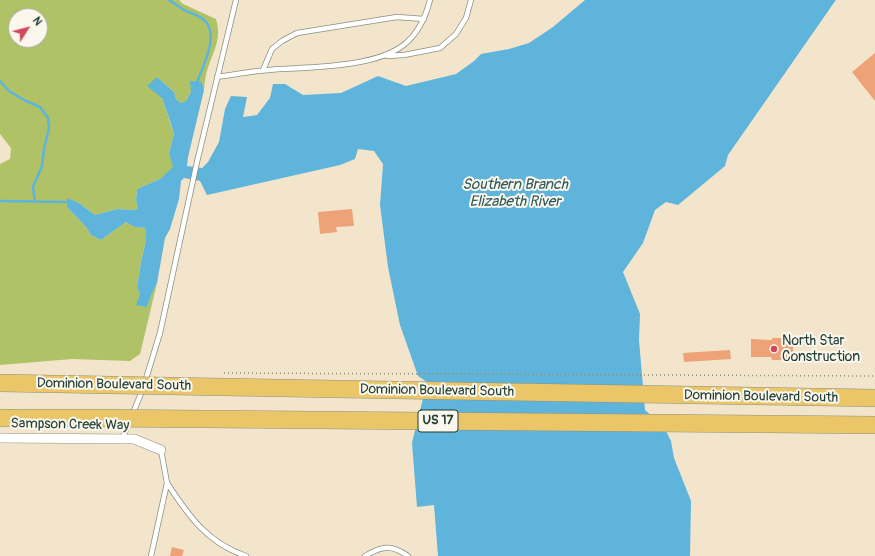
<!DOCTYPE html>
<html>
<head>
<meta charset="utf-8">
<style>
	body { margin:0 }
	#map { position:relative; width:875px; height:556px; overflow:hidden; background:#f3e5cb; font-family:Pangolin,sans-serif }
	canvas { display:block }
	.north { position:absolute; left:8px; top:8px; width:40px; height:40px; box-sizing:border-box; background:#fbf7ec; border:1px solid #a3ada2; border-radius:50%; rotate:54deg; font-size:11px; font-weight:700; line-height:16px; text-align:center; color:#1f3d34 }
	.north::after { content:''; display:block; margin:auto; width:14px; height:18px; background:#d1495b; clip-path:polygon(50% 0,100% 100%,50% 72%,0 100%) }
</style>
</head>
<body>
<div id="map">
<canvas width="875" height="556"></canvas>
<div class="north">N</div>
</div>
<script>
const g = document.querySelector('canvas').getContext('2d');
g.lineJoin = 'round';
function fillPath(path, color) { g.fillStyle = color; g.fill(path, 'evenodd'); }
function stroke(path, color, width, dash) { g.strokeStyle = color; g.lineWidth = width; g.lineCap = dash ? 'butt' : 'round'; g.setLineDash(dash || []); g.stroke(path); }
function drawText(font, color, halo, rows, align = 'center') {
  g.font = font + ' Pangolin,sans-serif'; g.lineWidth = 4; g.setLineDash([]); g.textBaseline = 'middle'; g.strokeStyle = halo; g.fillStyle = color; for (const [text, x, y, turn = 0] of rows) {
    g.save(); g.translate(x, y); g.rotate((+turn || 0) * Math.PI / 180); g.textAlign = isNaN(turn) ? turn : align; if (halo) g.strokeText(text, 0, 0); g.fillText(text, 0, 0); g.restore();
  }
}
fillPath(new Path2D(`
	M 0,0 L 179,0 L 183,4 L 216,19 C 222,39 214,49 208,68 C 205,75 205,83 204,90 L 202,82 L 191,92 L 186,101 L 181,103 L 176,99 L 174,92 L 157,77 L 162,98 L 174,134 L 169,153 L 174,167 L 160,179 L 137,189 L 136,200 L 138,209 L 132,210 L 116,209 L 95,215 L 79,203 L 67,199 L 67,207 L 86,227 L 91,235 L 101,240 L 126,222 L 134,227 L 146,228 L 146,240 L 141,262 L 137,288 L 147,307 L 151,296 L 157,283 L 140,354 L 130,361 L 72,359 L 0,365 L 0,164 L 10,159 L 11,148 L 0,134 ZM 16,16 L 40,16 L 40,40 L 16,40 Z`), '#afc266');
fillPath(new Path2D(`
	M 585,0 L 836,0 L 728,155 L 725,166 L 678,205 L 666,202 L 655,210 L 643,243 L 623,272 L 640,314 L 639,340 L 645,410 L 664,427 L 671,441 L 674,458 L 691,501 L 690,556 L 438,556 L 434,505 L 417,507 L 412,443 L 427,382 L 418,376 L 400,325 L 388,267 L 380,205 L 383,164 L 374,151 L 358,149 L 355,159 L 340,165 L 207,195 L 200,181 L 184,178 L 181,181 L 179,199 L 170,229 L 165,238 L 157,283 L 151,296 L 147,307 L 136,305 L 140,294 L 137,288 L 141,262 L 146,240 L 146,228 L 134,227 L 126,222 L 101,240 L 91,235 L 86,227 L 67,207 L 67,198 L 79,203 L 95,215 L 117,209 L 132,210 L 138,209 L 136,200 L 137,189 L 160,179 L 173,167 L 169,153 L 174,134 L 171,124 L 162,98 L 147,86 L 157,77 L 174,92 L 176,99 L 181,103 L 186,101 L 191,92 L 190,81 L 202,82 L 204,90 L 188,157 L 187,166 L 202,168 L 208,162 L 219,142 L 225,109 L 231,96 L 247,97 L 243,117 L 257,115 L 270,98 L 273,84 L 285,84 L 303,95 L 341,93 L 378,76 L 406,86 L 456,74 L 474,61 L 481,54 L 509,49 L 529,43 L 553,27 Z`), '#5eb4db');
fillPath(new Path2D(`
	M 836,0 L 838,0 L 738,144 L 737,143 Z`), '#f3e5cb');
stroke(new Path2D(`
	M 169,0 C 174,3 179,7 184,10 C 190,13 199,15 204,20 C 220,33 203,67 197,82
	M 0,81 L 9,91 L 24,100 L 40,107 L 48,118 L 49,128 L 44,149 L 42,166 L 33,187 L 35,202
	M 0,201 L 67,202`), '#5eb4db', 2.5);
fillPath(new Path2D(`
	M 875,53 L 875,101 L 852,72 Z
	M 352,209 L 354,226 L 336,227 L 337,232 L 320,234 L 318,212 Z
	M 772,338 L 793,338 L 793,360 L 772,360 L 771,357 L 751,357 L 751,339 L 772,340 Z
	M 730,350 L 731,359 L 684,362 L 683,353 Z
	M 172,547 L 184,550 L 182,556 L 170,556 Z`), '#eda278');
const service = new Path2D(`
	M 387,56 L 404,55 L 440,48 L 456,34 L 466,18 L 471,0
	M 263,70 L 272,49 L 282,41 L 297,33 L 397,17 L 424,19
	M 217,77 C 238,74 259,70 281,69 C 305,68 329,67 354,63 C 396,56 419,43 430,0
	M 145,382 L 160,333 L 197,162 L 236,0
	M 132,415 L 143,389
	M 122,439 L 129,422
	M 167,483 C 188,515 207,543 246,556
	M 151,556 L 167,483 L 161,450
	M 365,556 C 382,546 391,544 408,556`);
const minor = new Path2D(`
	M 0,438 L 134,439 L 161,450`);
const motorway = new Path2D(`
	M 336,389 L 875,398`);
stroke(service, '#899180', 6);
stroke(minor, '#899180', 10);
stroke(motorway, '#899180', 18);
stroke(service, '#fff', 4.5);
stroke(minor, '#fff', 9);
stroke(motorway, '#eac669', 17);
const motorwayBridge = new Path2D(`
	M 0,383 L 336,389
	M 0,418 L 92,418 L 875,425`);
stroke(motorwayBridge, '#899180', 18, []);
stroke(new Path2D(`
	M 224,373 L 875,376`), '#899180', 1.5, [1, 3]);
stroke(motorwayBridge, '#eac669', 17);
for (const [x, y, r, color] of [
	[774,349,4,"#d1495b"]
]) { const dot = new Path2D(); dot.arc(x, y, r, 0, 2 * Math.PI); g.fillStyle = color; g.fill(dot); stroke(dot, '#fbf7ec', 1.5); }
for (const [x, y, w] of [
	[438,421,40]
]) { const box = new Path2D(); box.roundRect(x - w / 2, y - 11, w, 22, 3); g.fillStyle = '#fbf7ec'; g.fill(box); stroke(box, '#1f3d34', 1); }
drawText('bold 13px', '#1f3d34', null, [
	["US 17",438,421]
]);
drawText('14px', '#1f3d34', '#fbf7ec', [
	["North Star",782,341],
	["Construction",782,357]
], 'left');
drawText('14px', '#1f3d34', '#fbf7ec', [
	["Dominion Boulevard South",114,385,1],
	["Dominion Boulevard South",437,391,1],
	["Dominion Boulevard South",761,397,1],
	["Sampson Creek Way",70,425,1]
]);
drawText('italic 15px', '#2f5b5e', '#fbf7ec', [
	["Southern Branch",515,185],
	["Elizabeth River",515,202]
]);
</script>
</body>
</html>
